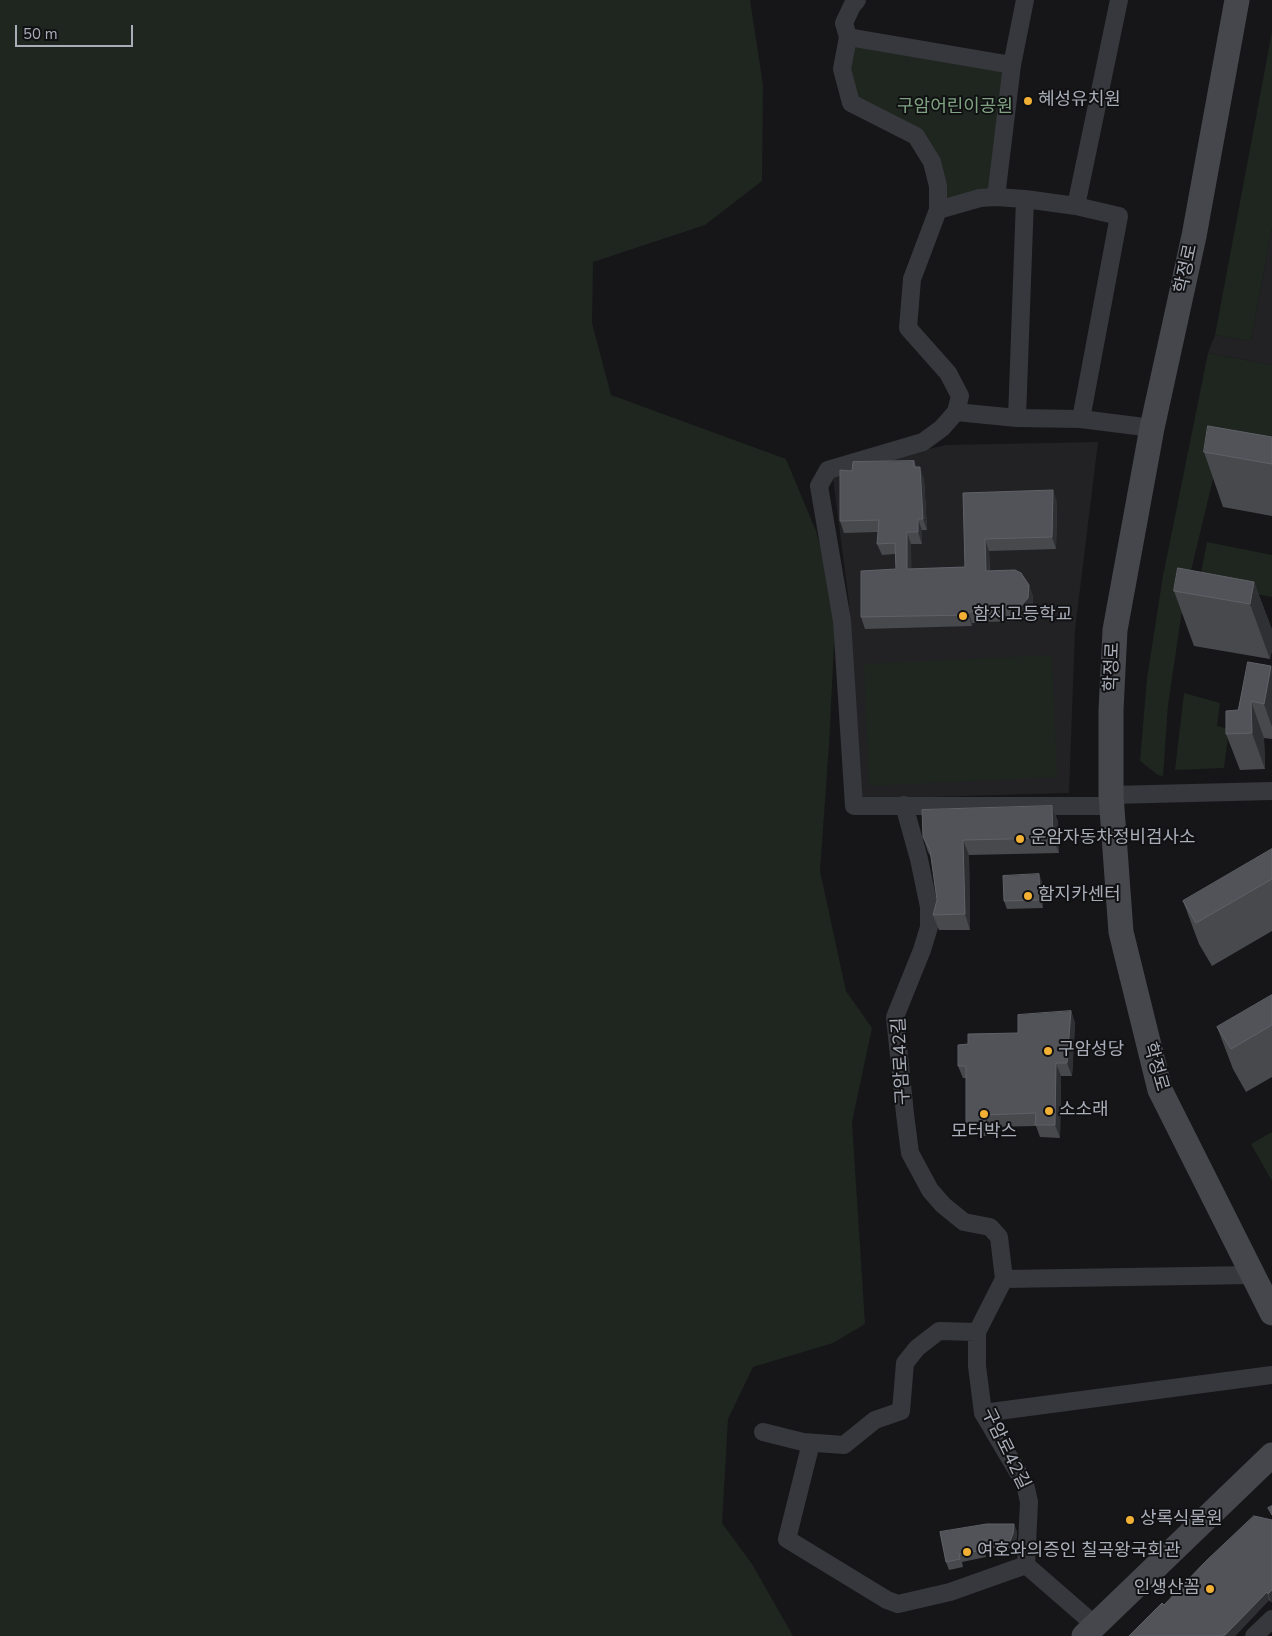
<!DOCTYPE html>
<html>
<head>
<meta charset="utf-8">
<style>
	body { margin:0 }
	#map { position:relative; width:1272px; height:1636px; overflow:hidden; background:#161618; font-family:"Nunito Sans",sans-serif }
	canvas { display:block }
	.scale { position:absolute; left:15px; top:25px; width:118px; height:22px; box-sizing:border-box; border:2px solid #a8adb8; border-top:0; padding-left:6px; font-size:15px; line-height:18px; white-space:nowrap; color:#a8adb8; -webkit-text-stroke:4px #111113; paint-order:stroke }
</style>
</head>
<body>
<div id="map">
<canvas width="1272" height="1636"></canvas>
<div class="scale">50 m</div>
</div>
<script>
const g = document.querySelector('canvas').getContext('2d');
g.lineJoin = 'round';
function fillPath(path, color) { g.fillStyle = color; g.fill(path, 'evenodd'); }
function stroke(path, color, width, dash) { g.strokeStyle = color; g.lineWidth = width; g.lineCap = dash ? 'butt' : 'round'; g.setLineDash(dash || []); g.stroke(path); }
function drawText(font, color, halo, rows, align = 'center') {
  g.font = font + ' "Nunito Sans","Noto Sans KR",sans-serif'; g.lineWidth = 4; g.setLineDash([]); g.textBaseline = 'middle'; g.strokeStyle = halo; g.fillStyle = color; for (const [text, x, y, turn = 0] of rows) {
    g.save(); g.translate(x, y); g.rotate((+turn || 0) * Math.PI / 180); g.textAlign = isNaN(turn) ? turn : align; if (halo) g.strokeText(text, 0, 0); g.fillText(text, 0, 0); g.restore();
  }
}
fillPath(new Path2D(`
	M 1272,228 L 1272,365 L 1208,353 L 1215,335 L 1251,341 Z
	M 1098,442 L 1075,630 L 1069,793 L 857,799 L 849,602 L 832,471 L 946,445 Z`), '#222225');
fillPath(new Path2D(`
	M 0,0 L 750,0 L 763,85 L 762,181 L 705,225 L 593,262 L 592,323 L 611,395 L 786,459 L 816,531 L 836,605 L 829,745 L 820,871 L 846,991 L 872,1028 L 852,1122 L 865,1324 L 833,1343 L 753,1367 L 728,1419 L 722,1523 L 752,1564 L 793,1636 L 0,1636 Z
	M 1272,32 L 1272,228 L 1251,341 L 1215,335 Z
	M 851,44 L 1007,69 L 991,191 L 940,204 L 916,136 L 855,101 L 851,68 Z
	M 1208,353 L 1272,365 L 1272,467 L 1218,458 L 1183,604 L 1168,705 L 1163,776 L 1158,775 L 1140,761 L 1147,678 L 1163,576 Z
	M 1207,542 L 1272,555 L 1272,597 L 1199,583 Z
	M 1052,655 L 1057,777 L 869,786 L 864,664 Z
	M 1184,693 L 1220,703 L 1217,726 L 1229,729 L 1224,768 L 1175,770 Z
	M 1272,1132 L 1272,1181 L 1251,1144 Z`), '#1e261f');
stroke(new Path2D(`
	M 857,0 L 852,6 L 844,23 L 848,37 L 1012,65
	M 848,37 L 842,69 L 851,103 L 916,136 L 932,162 L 938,186 L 938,210
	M 996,197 L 1012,65 L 1025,0
	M 1076,206 L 1119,0
	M 956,412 L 960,396 L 948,373 L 908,328 L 912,279 L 938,210 L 980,198 L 996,197 L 1025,199
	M 1017,418 L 1025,199 L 1076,206 L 1119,216 L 1081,419
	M 1111,795 L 1272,791
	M 904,805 L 919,859 L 929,907 L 929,927 L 922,950 L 895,1017 L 905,1114 L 910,1153 L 930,1190 L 943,1205 L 964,1222 L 990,1227 L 999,1237 L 1004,1279
	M 1112,806 L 854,806 L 842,621 L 819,486 L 828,470 L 923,442 L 942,428 L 956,412 L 1017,418 L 1081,419 L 1152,428
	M 977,1332 L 977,1366 L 983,1413 L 1025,1484 L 1029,1502 L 1026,1565 L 1095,1625
	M 983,1413 L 1272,1375
	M 763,1432 L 803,1442 L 844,1445 L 875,1420 L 901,1411 L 905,1363 L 917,1348 L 939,1331 L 977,1332 L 1004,1279 L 1253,1275
	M 811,1443 L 787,1539 L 887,1600 L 898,1604 L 950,1592 L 1026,1565
	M 1254,1636 L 1272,1619`), '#37383d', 18);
stroke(new Path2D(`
	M 1237,0 L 1194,236 L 1152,428 L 1115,630 L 1111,710 L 1111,795 L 1121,932 L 1160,1090 L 1272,1313
	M 1084,1636 L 1272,1455`), '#45474d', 25);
fillPath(new Path2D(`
	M 1272,437 L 1272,516 L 1223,507 L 1204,452 Z
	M 914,461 L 916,467 L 924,479 L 927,530 L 922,530 L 922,544 L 911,544 L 911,569 L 965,567 L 963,493 L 1057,502 L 1056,549 L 989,551 L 990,571 L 1029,585 L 1033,597 L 1032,609 L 1024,618 L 1019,621 L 982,622 L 982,623 L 972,623 L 972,626 L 865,629 L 861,617 L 896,569 L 895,554 L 882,555 L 877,544 L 878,532 L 844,533 L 840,521 L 852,471 Z
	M 1254,582 L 1272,630 L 1272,650 L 1270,659 L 1194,646 L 1174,591 Z
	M 1272,668 L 1272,739 L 1264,738 L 1265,769 L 1240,770 L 1226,734 L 1238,710 Z
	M 1052,806 L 1058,822 L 1059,853 L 969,855 L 970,930 L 939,930 L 933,915 L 937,900 L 931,857 L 928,852 L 923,837 Z
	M 1272,849 L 1272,931 L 1212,966 L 1199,944 L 1183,901 Z
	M 1042,882 L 1043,908 L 1007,909 L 1004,901 Z
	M 1272,995 L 1272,1077 L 1246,1092 L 1233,1069 L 1217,1027 Z
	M 1071,1011 L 1075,1023 L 1072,1076 L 1061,1076 L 1060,1138 L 1040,1137 L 1036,1126 L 989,1127 L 989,1136 L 970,1136 L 966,1123 L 966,1078 L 963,1078 L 958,1066 L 968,1044 L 1018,1033 Z
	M 1272,1520 L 1272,1601 L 1271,1602 L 1269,1600 L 1235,1636 L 1129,1636 L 1164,1605 Z
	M 1014,1524 L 1017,1532 L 1016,1542 L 1013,1548 L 984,1548 L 986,1557 L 962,1562 L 963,1567 L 949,1570 L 946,1562 L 940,1532 Z`), '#47494d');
fillPath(new Path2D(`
	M 920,467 L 924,479 L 927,530 L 923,519 Z
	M 1053,490 L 1057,502 L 1056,549 L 1052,537 Z
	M 918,519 L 922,530 L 922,544 L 918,532 Z
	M 907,532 L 911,544 L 912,581 L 907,569 Z
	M 985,539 L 989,551 L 990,582 L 986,571 Z
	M 1254,582 L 1272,630 L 1272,650 L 1270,659 L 1250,604 Z
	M 1029,585 L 1033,597 L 1032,609 L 1024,618 L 1020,607 Z
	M 968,612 L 972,623 L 972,626 L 968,615 Z
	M 1271,666 L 1272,668 L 1272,727 L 1264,704 Z
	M 1251,701 L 1264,738 L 1265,769 L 1252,733 Z
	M 1052,806 L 1058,822 L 1059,853 L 1053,838 Z
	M 963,840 L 969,855 L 970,930 L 965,914 Z
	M 1039,874 L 1042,882 L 1043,908 L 1040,900 Z
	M 1071,1011 L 1075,1023 L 1072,1076 L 1067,1063 Z
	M 1056,1063 L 1061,1076 L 1060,1138 L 1055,1125 Z
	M 985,1115 L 989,1127 L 989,1136 L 985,1123 Z
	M 1014,1524 L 1017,1532 L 1016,1542 L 1013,1548 L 1010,1541 Z
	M 981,1540 L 984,1548 L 986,1557 L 983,1550 Z
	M 1272,1590 L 1272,1601 L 1271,1602 L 1268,1594 Z
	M 1267,1592 L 1269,1600 L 1235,1636 L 1225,1636 L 1225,1635 Z`), '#2f3033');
const building = new Path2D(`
	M 1208,426 L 1272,437 L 1272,464 L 1204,452 Z
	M 914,461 L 914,467 L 920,467 L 923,519 L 918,519 L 918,532 L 907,532 L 907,569 L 965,567 L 963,493 L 1053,490 L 1052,537 L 985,539 L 986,571 L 1015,570 L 1021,573 L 1029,585 L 1028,598 L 1020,607 L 1014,609 L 978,610 L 978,612 L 968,612 L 968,615 L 861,617 L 861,571 L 896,569 L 895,543 L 877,544 L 879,520 L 840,521 L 840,470 L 852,471 L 853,462 Z
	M 1178,568 L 1254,582 L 1250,604 L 1174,591 Z
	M 1248,662 L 1271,666 L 1264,704 L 1251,701 L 1252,733 L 1226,734 L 1226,711 L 1238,710 Z
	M 1052,806 L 1053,838 L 963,840 L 965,914 L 933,915 L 937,900 L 930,850 L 923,837 L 922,810 Z
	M 1272,849 L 1272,879 L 1196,923 L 1183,901 Z
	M 1039,874 L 1040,900 L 1004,901 L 1003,876 Z
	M 1272,995 L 1272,1025 L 1231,1049 L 1217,1027 Z
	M 1071,1011 L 1067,1063 L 1056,1063 L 1055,1125 L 1035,1125 L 1036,1113 L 985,1115 L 985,1123 L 966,1123 L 966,1066 L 958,1066 L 958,1045 L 968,1044 L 968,1034 L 1018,1033 L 1018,1015 Z
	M 1272,1506 L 1272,1515 L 1268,1508 Z
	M 1254,1516 L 1272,1520 L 1272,1590 L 1268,1594 L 1267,1592 L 1225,1635 L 1224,1634 L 1222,1636 L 1129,1636 L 1162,1603 L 1164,1605 L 1205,1562 Z
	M 987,1524 L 1014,1524 L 1013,1534 L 1010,1541 L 981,1540 L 983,1550 L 959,1554 L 960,1559 L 946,1562 L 940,1532 Z`);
fillPath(building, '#525359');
stroke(building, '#5f6168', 1);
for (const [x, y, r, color] of [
	[1028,101,5,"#f2b134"],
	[963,616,5,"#f2b134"],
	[1020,839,5,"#f2b134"],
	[1028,896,5,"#f2b134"],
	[1048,1051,5,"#f2b134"],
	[1049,1111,5,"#f2b134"],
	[984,1114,5,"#f2b134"],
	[1130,1520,5,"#f2b134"],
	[967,1552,5,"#f2b134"],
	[1210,1589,5,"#f2b134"]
]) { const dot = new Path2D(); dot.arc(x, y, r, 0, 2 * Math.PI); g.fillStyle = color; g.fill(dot); stroke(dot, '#111113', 2); }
drawText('18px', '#a8adb8', '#111113', [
	["혜성유치원",1038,101],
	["함지고등학교",973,616],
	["운암자동차정비검사소",1030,839],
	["함지카센터",1038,896],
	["구암성당",1058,1051],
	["소소래",1059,1111],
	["모터박스",984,1133,"center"],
	["상록식물원",1140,1520],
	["여호와의증인 칠곡왕국회관",977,1552],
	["인생산꼼",1200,1589,"right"]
], 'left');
drawText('18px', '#7fa381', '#111113', [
	["구암어린이공원",955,108]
]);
drawText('18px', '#a8adb8', '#111113', [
	["학정로",1187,269,-78],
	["학정로",1113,667,-88],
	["구암로42길",902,1061,-93],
	["학정로",1155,1067,74],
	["구암로42길",1005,1449,64]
]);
</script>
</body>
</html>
